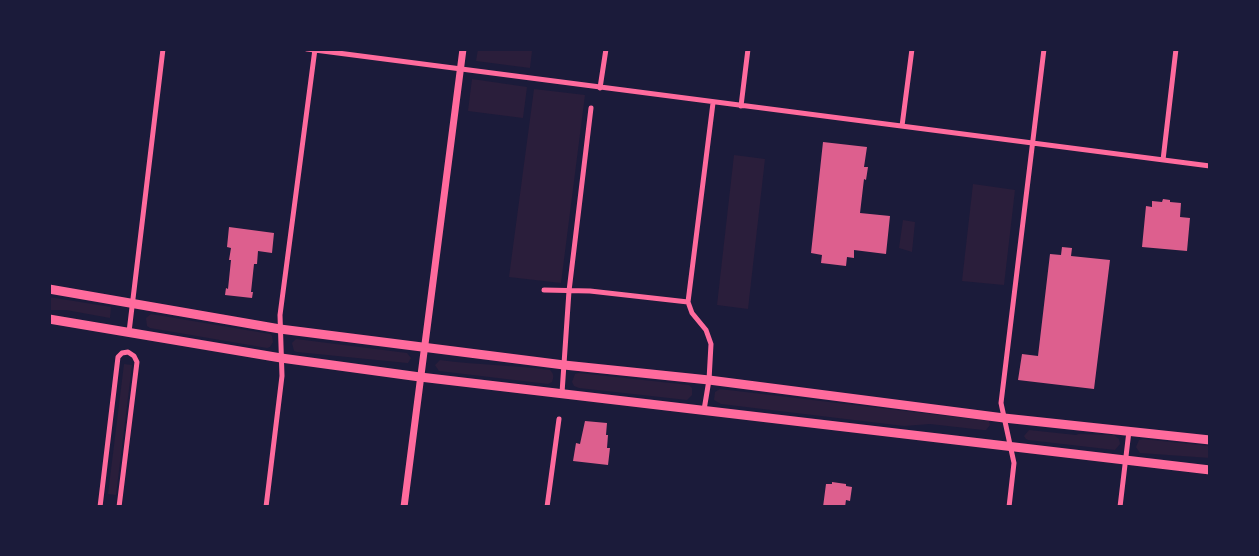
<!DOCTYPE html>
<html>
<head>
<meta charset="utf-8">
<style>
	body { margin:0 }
	#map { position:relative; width:1259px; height:556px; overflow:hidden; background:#1b1b3a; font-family:Rubik,sans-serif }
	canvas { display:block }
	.frame { position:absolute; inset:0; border:51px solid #1b1b3a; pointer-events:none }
</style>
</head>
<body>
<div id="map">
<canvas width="1259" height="556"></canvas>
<div class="frame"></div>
</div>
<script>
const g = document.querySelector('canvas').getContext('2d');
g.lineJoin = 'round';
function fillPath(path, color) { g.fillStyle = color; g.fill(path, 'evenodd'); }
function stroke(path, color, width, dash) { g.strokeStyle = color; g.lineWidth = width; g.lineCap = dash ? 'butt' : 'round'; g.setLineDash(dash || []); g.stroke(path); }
fillPath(new Path2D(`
	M 478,49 L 514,49 L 532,51 L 530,68 L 476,61 Z
	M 472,79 L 527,87 L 523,118 L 468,111 Z
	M 534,89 L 585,95 L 561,283 L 509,277 Z
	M 734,155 L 765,159 L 748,309 L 717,305 Z
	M 973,184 L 1015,190 L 1004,285 L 962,281 Z
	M 903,220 L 915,222 L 912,252 L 899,248 Z
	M 49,297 L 111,307 L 110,318 L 66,310 L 49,310 Z
	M 151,314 L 270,334 L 272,336 L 273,342 L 270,347 L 267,348 L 150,328 L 147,326 L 146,318 Z
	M 296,339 L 407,353 L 411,358 L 408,363 L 407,363 L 297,352 L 294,351 L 292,343 Z
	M 440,360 C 476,365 513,365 550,370 C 554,374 554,377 552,382 L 548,384 L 439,371 L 435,365 Z
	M 124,364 L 132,365 L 116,495 L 108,494 Z
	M 579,373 L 689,385 L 692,388 L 692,395 L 687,400 L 579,388 L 574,386 L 572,382 L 575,374 Z
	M 720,389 L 981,420 L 989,421 L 990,425 L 986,430 L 983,430 L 930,424 L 904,426 L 721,404 L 714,400 L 715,392 Z
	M 1029,430 L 1076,435 L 1079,434 L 1114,435 L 1119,439 L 1120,444 L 1115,450 L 1028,440 L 1026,439 L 1024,436 Z
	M 1143,439 L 1210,446 L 1210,458 L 1140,453 L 1136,447 L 1139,440 Z`), '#2a1e3b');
fillPath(new Path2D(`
	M 823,142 L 867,147 L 864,167 L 868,167 L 866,180 L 864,179 L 860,213 L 890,216 L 886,254 L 854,250 L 854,258 L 847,257 L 846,266 L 821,263 L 822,255 L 811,253 Z
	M 1163,199 L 1170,200 L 1170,202 L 1181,203 L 1180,217 L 1190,218 L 1187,251 L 1142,247 L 1146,206 L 1152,207 L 1152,201 L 1162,202 Z
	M 229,227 L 274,233 L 272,253 L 258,251 L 257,264 L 254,264 L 251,292 L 253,292 L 252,298 L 225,295 L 226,288 L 228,289 L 231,260 L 229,260 L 231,248 L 227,247 Z
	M 1062,247 L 1072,248 L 1071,256 L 1110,260 L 1094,389 L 1018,380 L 1022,354 L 1038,356 L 1050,254 L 1061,255 Z
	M 585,421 L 607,423 L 606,435 L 608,435 L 607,448 L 610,448 L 608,465 L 573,461 L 576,443 L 580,444 Z
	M 832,482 L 846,484 L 846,486 L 852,487 L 850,501 L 846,500 L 845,507 L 823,507 L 826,484 L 832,484 Z`), '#dd5f8e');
stroke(new Path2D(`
	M 307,49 L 1210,166
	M 600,88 L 606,49
	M 741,106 L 748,49
	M 902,126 L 912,49
	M 1163,160 L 1176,49
	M 544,290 L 590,291 L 688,302
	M 129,332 L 163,49
	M 562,393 L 569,291 L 591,108
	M 704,410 L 709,380 L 711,344 L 706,330 L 692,313 L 688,302 L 713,103
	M 100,507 L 118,357 L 122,353 L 128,352 L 134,356 L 137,362 L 119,507
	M 266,507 L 282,376 L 280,315 L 315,49
	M 547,507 L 559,419
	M 1009,507 L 1014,463 L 1001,403 L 1044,49
	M 1120,507 L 1129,431`), '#ff6b9d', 5);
stroke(new Path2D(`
	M 404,507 L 463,49`), '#ff6b9d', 7);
stroke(new Path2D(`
	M 49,289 L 280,329 L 564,365 L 709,380 L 1004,418 L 1210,440
	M 49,319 L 281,358 L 420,377 L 1210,470`), '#ff6b9d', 9);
</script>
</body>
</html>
